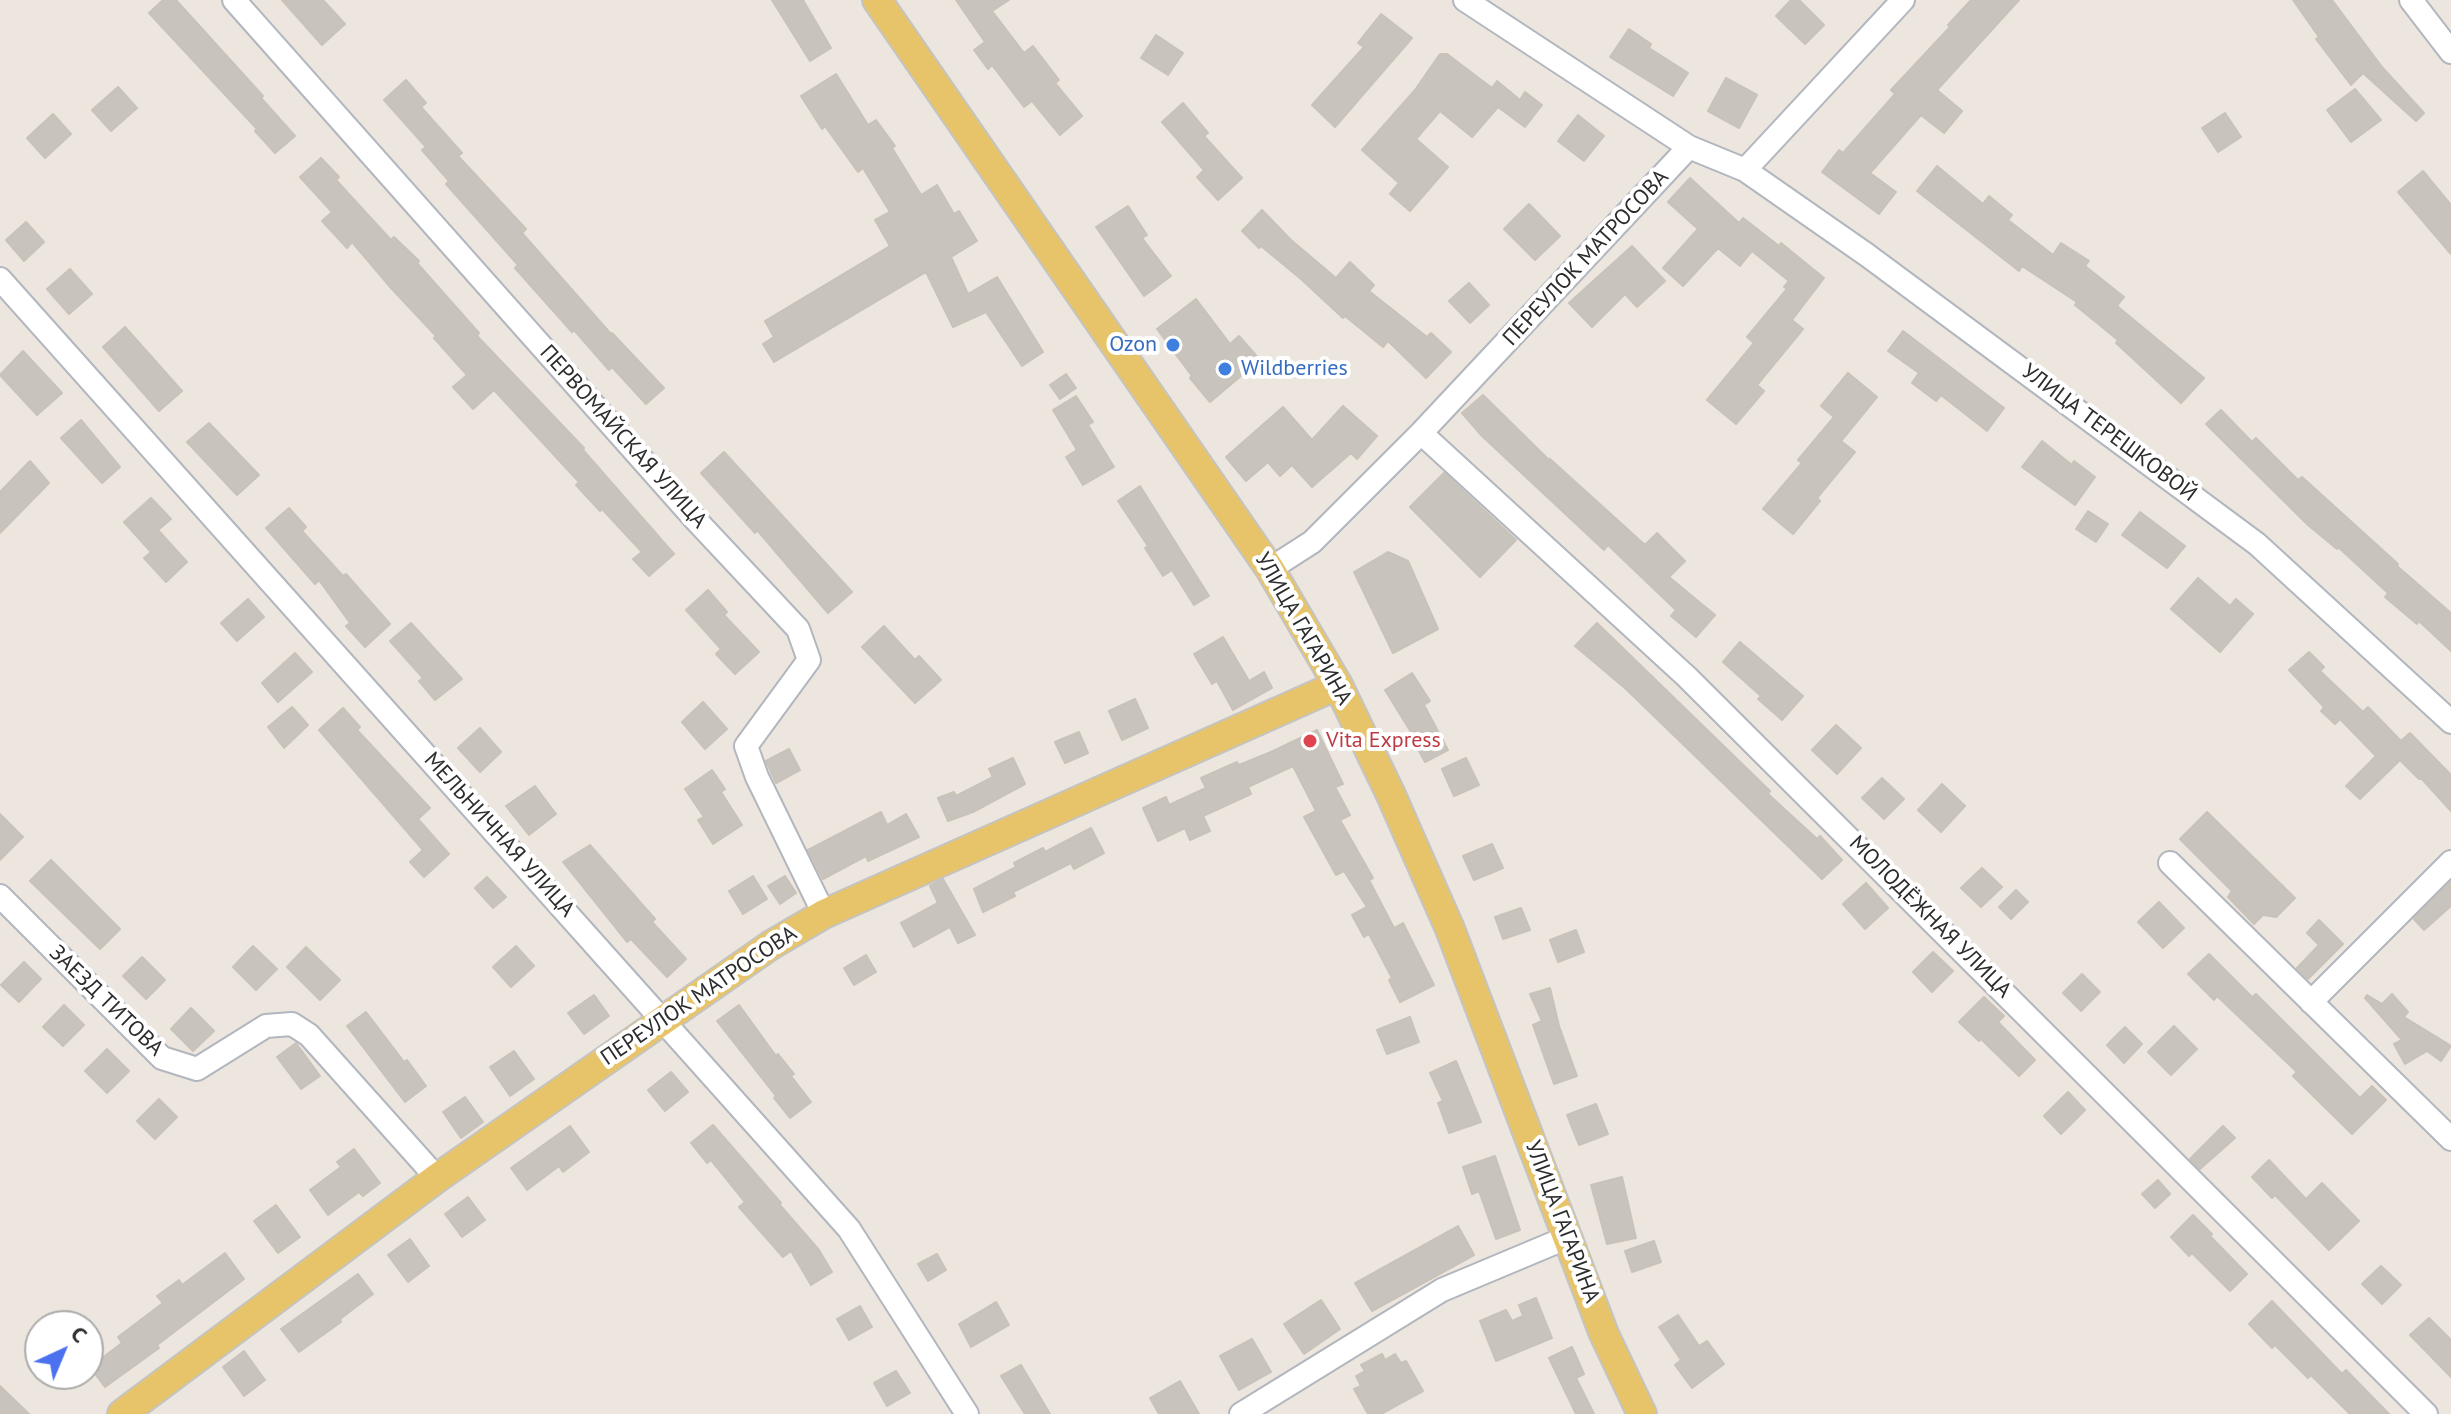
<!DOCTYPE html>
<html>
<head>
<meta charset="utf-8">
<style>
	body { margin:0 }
	#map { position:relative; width:2451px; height:1414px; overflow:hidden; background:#ece6df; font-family:"PT Sans",sans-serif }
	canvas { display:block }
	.north { position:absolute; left:24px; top:1310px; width:80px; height:80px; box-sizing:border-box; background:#fff; border:2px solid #ababab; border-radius:50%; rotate:44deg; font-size:22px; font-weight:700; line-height:32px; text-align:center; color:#2c2c2c }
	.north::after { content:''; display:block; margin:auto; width:28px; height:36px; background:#4b71ee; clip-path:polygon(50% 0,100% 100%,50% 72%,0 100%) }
</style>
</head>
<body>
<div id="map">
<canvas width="2451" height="1414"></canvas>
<div class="north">С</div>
</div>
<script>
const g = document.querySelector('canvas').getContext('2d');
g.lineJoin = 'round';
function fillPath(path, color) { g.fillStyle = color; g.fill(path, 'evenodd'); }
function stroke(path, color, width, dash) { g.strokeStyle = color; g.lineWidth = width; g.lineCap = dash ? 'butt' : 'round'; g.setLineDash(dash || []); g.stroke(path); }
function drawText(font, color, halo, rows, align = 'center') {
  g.font = font + ' "PT Sans",sans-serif'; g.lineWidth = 8; g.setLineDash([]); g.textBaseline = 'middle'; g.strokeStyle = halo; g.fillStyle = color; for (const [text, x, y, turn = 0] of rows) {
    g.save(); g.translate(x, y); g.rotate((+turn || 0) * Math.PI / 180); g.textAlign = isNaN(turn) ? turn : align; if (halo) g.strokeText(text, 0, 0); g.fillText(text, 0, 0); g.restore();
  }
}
const building = new Path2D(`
	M 163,0 L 176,0 L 263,96 L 261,98 L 295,136 L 275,153 L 255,131 L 257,129 L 149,13 Z
	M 282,0 L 323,0 L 345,24 L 322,45 Z
	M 772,0 L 803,0 L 831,48 L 810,61 Z
	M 956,0 L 1009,0 L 992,11 L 1024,53 L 1033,46 L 1059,80 L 1055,83 L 1082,116 L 1060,135 L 1032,101 L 1024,107 L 992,65 L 988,69 L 974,50 L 985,42 Z
	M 1791,0 L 1799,0 L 1824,25 L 1805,44 L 1776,16 Z
	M 1971,0 L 2019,0 L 1937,90 L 1962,111 L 1944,133 L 1921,115 L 1870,173 L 1896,192 L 1879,214 L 1822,172 L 1839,150 L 1843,153 L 1895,94 L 1891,90 L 1950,27 L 1948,25 Z
	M 2293,0 L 2332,0 L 2382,67 L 2424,113 L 2416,121 L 2363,73 L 2351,85 L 2316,39 L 2319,37 Z
	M 1381,14 L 1412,38 L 1335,127 L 1312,105 L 1364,47 L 1358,43 Z
	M 1629,29 L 1651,44 L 1649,48 L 1688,73 L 1673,96 L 1610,57 Z
	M 1156,35 L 1183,53 L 1168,75 L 1141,58 Z
	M 1440,54 L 1447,54 L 1492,88 L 1497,81 L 1520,100 L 1525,92 L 1542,105 L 1525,127 L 1498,107 L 1472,137 L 1440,111 L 1416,139 L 1448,167 L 1410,211 L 1390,194 L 1399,183 L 1362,150 L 1415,90 Z
	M 836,74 L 868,125 L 876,120 L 895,146 L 892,148 L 921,195 L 937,185 L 954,214 L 959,211 L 977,241 L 951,257 L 968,294 L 997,277 L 1043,352 L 1022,366 L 986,312 L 953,327 L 926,272 L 774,362 L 763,344 L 774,337 L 765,321 L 890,246 L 875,220 L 890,212 L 863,168 L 858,172 L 825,126 L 822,129 L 801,96 Z
	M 1726,78 L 1757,95 L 1739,128 L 1708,111 Z
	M 406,80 L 426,103 L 421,107 L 462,153 L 458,156 L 526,229 L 522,233 L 611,334 L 612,333 L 664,388 L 646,404 L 612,367 L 609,370 L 574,330 L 572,332 L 515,268 L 518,265 L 446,184 L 449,181 L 422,150 L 426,147 L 384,100 Z
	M 118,87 L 137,108 L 111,131 L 92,110 Z
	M 2355,89 L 2381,120 L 2351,142 L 2327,110 Z
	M 1183,103 L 1208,133 L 1204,136 L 1242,178 L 1218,200 L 1197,177 L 1204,170 L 1162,122 Z
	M 2225,113 L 2241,137 L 2218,152 L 2202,128 Z
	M 53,114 L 71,134 L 45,158 L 27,138 Z
	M 1578,115 L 1604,136 L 1584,161 L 1558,141 Z
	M 321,158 L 339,177 L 336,180 L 391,240 L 394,237 L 419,261 L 417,263 L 479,333 L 477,336 L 584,448 L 583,450 L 674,554 L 649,576 L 633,559 L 642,552 L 602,509 L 600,511 L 576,485 L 579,482 L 494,390 L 473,409 L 453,387 L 467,375 L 434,338 L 436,336 L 391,288 L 352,242 L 347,248 L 322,221 L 332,212 L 300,177 Z
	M 1937,166 L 1983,204 L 1989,196 L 2012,215 L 2008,220 L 2053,255 L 2061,243 L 2089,261 L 2085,266 L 2124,297 L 2117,306 L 2204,378 L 2181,403 L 2116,343 L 2118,340 L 2075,305 L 2077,302 L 2022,266 L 2019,271 L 1917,191 Z
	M 2423,171 L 2451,205 L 2451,254 L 2398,192 Z
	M 1690,178 L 1739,223 L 1743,218 L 1779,246 L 1781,243 L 1824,278 L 1792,320 L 1803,329 L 1757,385 L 1764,391 L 1736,424 L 1707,400 L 1754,343 L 1747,337 L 1787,289 L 1784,287 L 1789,281 L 1752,251 L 1740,266 L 1718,248 L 1683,286 L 1663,268 L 1698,229 L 1668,202 Z
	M 1529,204 L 1560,236 L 1535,260 L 1504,229 Z
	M 1128,206 L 1147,235 L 1142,238 L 1171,276 L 1144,296 L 1096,227 Z
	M 1262,210 L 1291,240 L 1336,278 L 1350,262 L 1374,285 L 1369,291 L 1427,337 L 1431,333 L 1451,352 L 1426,378 L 1388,341 L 1383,347 L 1345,316 L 1343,318 L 1301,279 L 1261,246 L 1259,248 L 1242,231 Z
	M 26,222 L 44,242 L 24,261 L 6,240 Z
	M 1632,246 L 1665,281 L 1637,307 L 1625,294 L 1592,327 L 1569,303 Z
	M 70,269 L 92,294 L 69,314 L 47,289 Z
	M 1469,283 L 1489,305 L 1470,323 L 1449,301 Z
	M 1196,299 L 1230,344 L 1239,336 L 1260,360 L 1210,402 L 1190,378 L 1192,376 L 1157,329 Z
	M 125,327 L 182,391 L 159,411 L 103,347 Z
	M 1903,331 L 2004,408 L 1987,431 L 1941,395 L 1936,401 L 1912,383 L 1919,373 L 1888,351 Z
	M 23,351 L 62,393 L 37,415 L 0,375 Z
	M 1848,373 L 1877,397 L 1841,441 L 1855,452 L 1817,498 L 1820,501 L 1793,534 L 1763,509 L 1802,463 L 1798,460 L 1834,417 L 1821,406 Z
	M 1066,374 L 1076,388 L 1060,399 L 1050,385 Z
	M 1483,395 L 1549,460 L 1550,459 L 1645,545 L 1657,533 L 1685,561 L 1669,577 L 1715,615 L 1696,637 L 1671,616 L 1676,610 L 1608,545 L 1604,550 L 1482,436 L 1462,413 Z
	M 1076,396 L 1093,422 L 1088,425 L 1114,467 L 1083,485 L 1066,457 L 1077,450 L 1053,410 Z
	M 1343,406 L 1377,436 L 1357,459 L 1351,453 L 1312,487 L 1292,465 L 1280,476 L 1268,462 L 1246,481 L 1226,457 L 1283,407 L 1312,440 Z
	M 2221,410 L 2252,442 L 2256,438 L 2298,480 L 2302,477 L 2398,564 L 2397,566 L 2451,613 L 2451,651 L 2419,621 L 2417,624 L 2385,597 L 2388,593 L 2338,547 L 2337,549 L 2308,525 L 2206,424 Z
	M 81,420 L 120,467 L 102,483 L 61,438 Z
	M 209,423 L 259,475 L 237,495 L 187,442 Z
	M 2042,441 L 2072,465 L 2074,461 L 2095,477 L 2075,505 L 2022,467 Z
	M 724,452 L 852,592 L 828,613 L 757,530 L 755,533 L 701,473 Z
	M 30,461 L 49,483 L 0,533 L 0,492 Z
	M 1444,473 L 1516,540 L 1480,577 L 1410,507 Z
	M 1140,486 L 1209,596 L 1194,605 L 1172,570 L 1163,576 L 1145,548 L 1148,546 L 1118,501 Z
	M 151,498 L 171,519 L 158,530 L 187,562 L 166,582 L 144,558 L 151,552 L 124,522 Z
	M 289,508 L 306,527 L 302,531 L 343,576 L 346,574 L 390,624 L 365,647 L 346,626 L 350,623 L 319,580 L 315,584 L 266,528 Z
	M 2088,511 L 2108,524 L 2096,542 L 2076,529 Z
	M 2140,512 L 2185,546 L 2167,568 L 2122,535 Z
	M 1388,552 L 1408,561 L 1438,629 L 1393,653 L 1354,572 Z
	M 2198,578 L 2230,606 L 2236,599 L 2253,614 L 2220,652 L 2171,609 Z
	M 708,590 L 727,612 L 724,615 L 759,652 L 735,674 L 716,654 L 721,649 L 686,610 Z
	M 248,599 L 264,617 L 237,641 L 221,623 Z
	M 411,623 L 462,679 L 435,700 L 419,681 L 423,678 L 390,641 Z
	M 1597,623 L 1770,791 L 1768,794 L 1817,839 L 1820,836 L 1842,860 L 1822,879 L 1626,689 L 1575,646 Z
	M 884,626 L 915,660 L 919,656 L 941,680 L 915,703 L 862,647 Z
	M 1223,637 L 1249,681 L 1264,672 L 1272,688 L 1233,710 L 1217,681 L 1212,684 L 1194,654 Z
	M 1740,642 L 1803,696 L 1782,720 L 1758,699 L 1761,696 L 1723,662 Z
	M 2309,652 L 2324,667 L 2320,671 L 2363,712 L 2368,707 L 2401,741 L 2410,733 L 2451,775 L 2451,811 L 2421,778 L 2419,779 L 2400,760 L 2360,799 L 2346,786 L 2376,756 L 2340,719 L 2335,724 L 2321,711 L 2324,707 L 2289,670 Z
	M 295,653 L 312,672 L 278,702 L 262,683 Z
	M 1412,673 L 1430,701 L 1424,705 L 1448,750 L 1425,762 L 1412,738 L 1414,737 L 1385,690 Z
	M 1135,699 L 1148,728 L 1122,740 L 1109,711 Z
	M 703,702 L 727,729 L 705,749 L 682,722 Z
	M 292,707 L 308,725 L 284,748 L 268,727 Z
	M 343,708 L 360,727 L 357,730 L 430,808 L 418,819 L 449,854 L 424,877 L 410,862 L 423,850 L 319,730 Z
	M 1836,725 L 1861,748 L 1837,774 L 1812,750 Z
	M 480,728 L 501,752 L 480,772 L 458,748 Z
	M 1317,730 L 1343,784 L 1335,787 L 1350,815 L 1340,820 L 1373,878 L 1369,880 L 1394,928 L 1403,923 L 1434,985 L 1400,1002 L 1389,980 L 1392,978 L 1369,934 L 1364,937 L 1352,915 L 1367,907 L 1344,871 L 1336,875 L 1304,817 L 1316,811 L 1293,766 L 1248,787 L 1251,794 L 1203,816 L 1210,831 L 1190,840 L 1185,828 L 1158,841 L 1143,808 L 1166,797 L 1169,805 L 1206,788 L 1201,778 L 1237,762 L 1239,765 L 1271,752 Z
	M 1079,732 L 1088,753 L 1065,763 L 1055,742 Z
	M 789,749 L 800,770 L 776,783 L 766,761 Z
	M 1013,758 L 1025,784 L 973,812 L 948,821 L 938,798 L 954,792 L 956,796 L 993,777 L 989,769 Z
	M 1466,758 L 1479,785 L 1454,796 L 1442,769 Z
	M 712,770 L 725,789 L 721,792 L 742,825 L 713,844 L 698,820 L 704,817 L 685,789 Z
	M 1882,778 L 1904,799 L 1884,819 L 1862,798 Z
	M 1942,784 L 1965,806 L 1941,832 L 1918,810 Z
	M 535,786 L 556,814 L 529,835 L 506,806 Z
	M 881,812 L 887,825 L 906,814 L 919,837 L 868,861 L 866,856 L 823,879 L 808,850 Z
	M 2207,812 L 2295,898 L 2276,917 L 2263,915 L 2254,924 L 2228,897 L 2232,891 L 2180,839 Z
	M 0,814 L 23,837 L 0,860 Z
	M 1091,828 L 1104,853 L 1074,869 L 1071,863 L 1013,892 L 1015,896 L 983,912 L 974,889 L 1016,867 L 1014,863 L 1043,848 L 1045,852 Z
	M 1492,844 L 1503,868 L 1474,880 L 1463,856 Z
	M 590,845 L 655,919 L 652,922 L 686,959 L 667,977 L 631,939 L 627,942 L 563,862 Z
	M 51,860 L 120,929 L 100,949 L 30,881 Z
	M 1982,868 L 2002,887 L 1981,907 L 1961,888 Z
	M 753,876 L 767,899 L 743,914 L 729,891 Z
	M 785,876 L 796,893 L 780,904 L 768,886 Z
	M 487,877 L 506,897 L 493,908 L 475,888 Z
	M 943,879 L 975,935 L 958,943 L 950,927 L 914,947 L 901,923 L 938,903 L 930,886 Z
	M 2451,882 L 2451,906 L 2424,930 L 2414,919 Z
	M 1866,883 L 1888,908 L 1865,929 L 1843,904 Z
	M 2016,890 L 2028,902 L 2011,919 L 1999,907 Z
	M 2159,902 L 2184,928 L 2163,948 L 2138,922 Z
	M 1521,908 L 1530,930 L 1503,939 L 1495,917 Z
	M 2319,920 L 2343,944 L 2308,979 L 2297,968 L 2319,945 L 2307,933 Z
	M 1576,930 L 1584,952 L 1558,962 L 1550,940 Z
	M 253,946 L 277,969 L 256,990 L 233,967 Z
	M 516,946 L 534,966 L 511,987 L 493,967 Z
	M 306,947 L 340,980 L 320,1000 L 287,967 Z
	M 1933,952 L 1953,971 L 1932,992 L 1913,972 Z
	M 2209,954 L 2252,997 L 2256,994 L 2360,1098 L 2372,1086 L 2386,1100 L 2352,1134 L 2293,1076 L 2297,1072 L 2217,996 L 2214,1000 L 2188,974 Z
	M 866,955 L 876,972 L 854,985 L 844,968 Z
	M 142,957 L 165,980 L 146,999 L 123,976 Z
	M 24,962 L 41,979 L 19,1002 L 1,985 Z
	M 2082,974 L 2100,992 L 2081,1011 L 2063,993 Z
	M 1550,988 L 1559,1026 L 1577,1076 L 1554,1084 L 1533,1025 L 1542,1021 L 1530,994 Z
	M 2392,994 L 2408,1012 L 2404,1017 L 2451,1046 L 2441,1061 L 2427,1051 L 2405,1064 L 2394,1044 L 2402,1040 L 2365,998 L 2367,995 L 2382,1004 Z
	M 594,995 L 609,1016 L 584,1034 L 568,1013 Z
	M 1984,997 L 2004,1016 L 1998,1022 L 2035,1060 L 2019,1076 L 1981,1039 L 1979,1041 L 1959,1022 Z
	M 64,1005 L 84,1025 L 63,1046 L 43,1027 Z
	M 739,1005 L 776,1056 L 778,1054 L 794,1074 L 791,1076 L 811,1102 L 790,1118 L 774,1098 L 776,1096 L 717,1021 Z
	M 191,1008 L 214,1031 L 193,1051 L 171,1029 Z
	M 366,1012 L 404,1062 L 407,1060 L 426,1086 L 405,1102 L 347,1026 Z
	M 1410,1017 L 1419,1042 L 1387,1054 L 1377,1030 Z
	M 2174,1026 L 2197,1049 L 2171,1075 L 2148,1052 Z
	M 2125,1027 L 2142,1044 L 2124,1063 L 2107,1045 Z
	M 296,1043 L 320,1076 L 301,1089 L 277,1057 Z
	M 107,1049 L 129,1071 L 107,1093 L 85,1071 Z
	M 514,1051 L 534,1079 L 510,1096 L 490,1067 Z
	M 1456,1061 L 1481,1122 L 1449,1133 L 1438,1103 L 1443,1101 L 1430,1073 Z
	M 671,1072 L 688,1092 L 665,1111 L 648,1090 Z
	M 2068,1092 L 2085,1110 L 2061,1134 L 2044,1116 Z
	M 465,1097 L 483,1122 L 461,1138 L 443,1112 Z
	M 159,1099 L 177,1117 L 155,1139 L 137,1121 Z
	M 1596,1104 L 1608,1134 L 1579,1145 L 1567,1115 Z
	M 713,1125 L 781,1203 L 779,1204 L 819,1250 L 832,1272 L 811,1285 L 791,1251 L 783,1257 L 739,1207 L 745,1202 L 711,1160 L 707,1163 L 691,1143 Z
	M 570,1126 L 589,1152 L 563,1172 L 559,1166 L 527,1190 L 511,1168 Z
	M 2223,1126 L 2235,1138 L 2200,1169 L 2190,1159 Z
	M 354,1149 L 380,1183 L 363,1196 L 359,1192 L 328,1215 L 310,1190 L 341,1167 L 337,1162 Z
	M 1495,1156 L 1520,1230 L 1496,1239 L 1479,1191 L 1472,1194 L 1463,1167 Z
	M 2269,1160 L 2306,1199 L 2322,1183 L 2359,1221 L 2329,1250 L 2275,1195 L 2272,1198 L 2252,1177 Z
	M 1622,1177 L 1636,1238 L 1607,1244 L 1591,1185 Z
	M 2158,1180 L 2170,1194 L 2155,1208 L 2142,1194 Z
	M 468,1197 L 485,1220 L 462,1237 L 445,1214 Z
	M 276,1205 L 300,1237 L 278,1253 L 254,1221 Z
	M 2193,1215 L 2212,1234 L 2210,1236 L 2247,1274 L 2230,1291 L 2192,1253 L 2189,1256 L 2171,1237 Z
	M 1458,1226 L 1474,1255 L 1372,1311 L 1355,1283 Z
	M 410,1239 L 429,1266 L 408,1282 L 388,1255 Z
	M 1654,1241 L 1661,1262 L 1632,1272 L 1625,1251 Z
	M 225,1253 L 244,1279 L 157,1345 L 159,1348 L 105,1387 L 90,1367 L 122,1343 L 118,1337 L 163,1303 L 157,1296 L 179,1280 L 182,1285 Z
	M 937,1254 L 946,1270 L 928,1281 L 918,1264 Z
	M 2381,1266 L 2401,1285 L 2382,1304 L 2362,1284 Z
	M 358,1274 L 373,1294 L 340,1319 L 341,1322 L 299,1352 L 281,1329 Z
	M 1536,1298 L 1552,1338 L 1496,1361 L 1480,1321 L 1506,1310 L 1512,1321 L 1523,1316 L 1519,1305 Z
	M 1321,1300 L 1340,1329 L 1304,1354 L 1284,1324 Z
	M 2272,1301 L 2342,1374 L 2346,1370 L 2389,1414 L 2350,1414 L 2311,1375 L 2308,1378 L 2275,1345 L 2272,1348 L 2249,1324 Z
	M 996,1302 L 1009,1325 L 971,1347 L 959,1324 Z
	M 860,1306 L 872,1327 L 849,1340 L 837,1319 Z
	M 1678,1315 L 1699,1346 L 1707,1341 L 1724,1364 L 1692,1388 L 1675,1365 L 1681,1360 L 1659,1327 Z
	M 2429,1318 L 2451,1340 L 2451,1377 L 2410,1335 Z
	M 1252,1339 L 1271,1372 L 1239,1390 L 1220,1356 Z
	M 1572,1347 L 1584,1374 L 1576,1378 L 1594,1414 L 1576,1414 L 1549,1358 Z
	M 244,1351 L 265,1380 L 244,1396 L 223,1367 Z
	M 1382,1354 L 1385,1360 L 1395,1354 L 1401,1363 L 1406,1361 L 1423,1391 L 1381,1414 L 1368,1414 L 1354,1389 L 1361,1386 L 1356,1376 L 1365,1371 L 1361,1365 Z
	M 1021,1365 L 1050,1414 L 1025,1414 L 1001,1376 Z
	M 896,1371 L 910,1393 L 887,1406 L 874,1383 Z
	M 1180,1381 L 1199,1414 L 1159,1414 L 1150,1398 Z
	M 0,1386 L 29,1414 L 0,1414 Z`);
fillPath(building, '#c8c4bd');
stroke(building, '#c8c2b9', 2);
const minor = new Path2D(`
	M 234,0 L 694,518 L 798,629 L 809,660 L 746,746 L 757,777 L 824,914
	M 1465,0 L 1689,147
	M 2411,0 L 2451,52
	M 1745,170 L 1903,0
	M 0,279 L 849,1229 L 967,1414
	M 1421,433 L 1687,677 L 2426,1414
	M 1270,569 L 1312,542 L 1421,433 L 1689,147 L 1745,170 L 1867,255 L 2257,544 L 2451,722
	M 2170,863 L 2451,1139
	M 0,896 L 162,1058 L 197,1069 L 266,1026 L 292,1024 L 309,1035 L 437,1178
	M 2311,1002 L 2451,862
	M 1241,1414 L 1442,1290 L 1566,1238`);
const major = new Path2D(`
	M 877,0 L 1270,569 L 1338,685 L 1391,795 L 1450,929 L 1604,1334 L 1642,1414
	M 122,1414 L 437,1178 L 771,945 L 824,914 L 1338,685`);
stroke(minor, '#b2b6be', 26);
stroke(major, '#c4c4c4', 32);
stroke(minor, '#fff', 22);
stroke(major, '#e7c469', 28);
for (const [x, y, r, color] of [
	[1173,345,8,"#3f7fe0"],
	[1225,369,8,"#3f7fe0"],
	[1310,741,8,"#e0444e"]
]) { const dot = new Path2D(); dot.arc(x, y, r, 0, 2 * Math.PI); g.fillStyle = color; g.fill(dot); stroke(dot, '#fff', 3); }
drawText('22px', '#2c2c2c', '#fff', [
	["ПЕРЕУЛОК МАТРОСОВА",1586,258,-47],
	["УЛИЦА ТЕРЕШКОВОЙ",2109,433,37],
	["ПЕРВОМАЙСКАЯ УЛИЦА",623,437,48],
	["УЛИЦА ГАГАРИНА",1303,629,60],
	["МЕЛЬНИЧНАЯ УЛИЦА",499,835,48],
	["МОЛОДЁЖНАЯ УЛИЦА",1930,917,45],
	["ПЕРЕУЛОК МАТРОСОВА",699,996,-34],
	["ЗАЕЗД ТИТОВА",106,1001,44],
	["УЛИЦА ГАГАРИНА",1562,1222,69]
]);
drawText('22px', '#366cbe', '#fff', [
	["Ozon",1157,345],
	["Wildberries",1241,369,"left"]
], 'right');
drawText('22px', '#be3a42', '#fff', [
	["Vita Express",1326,741]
], 'left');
</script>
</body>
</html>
